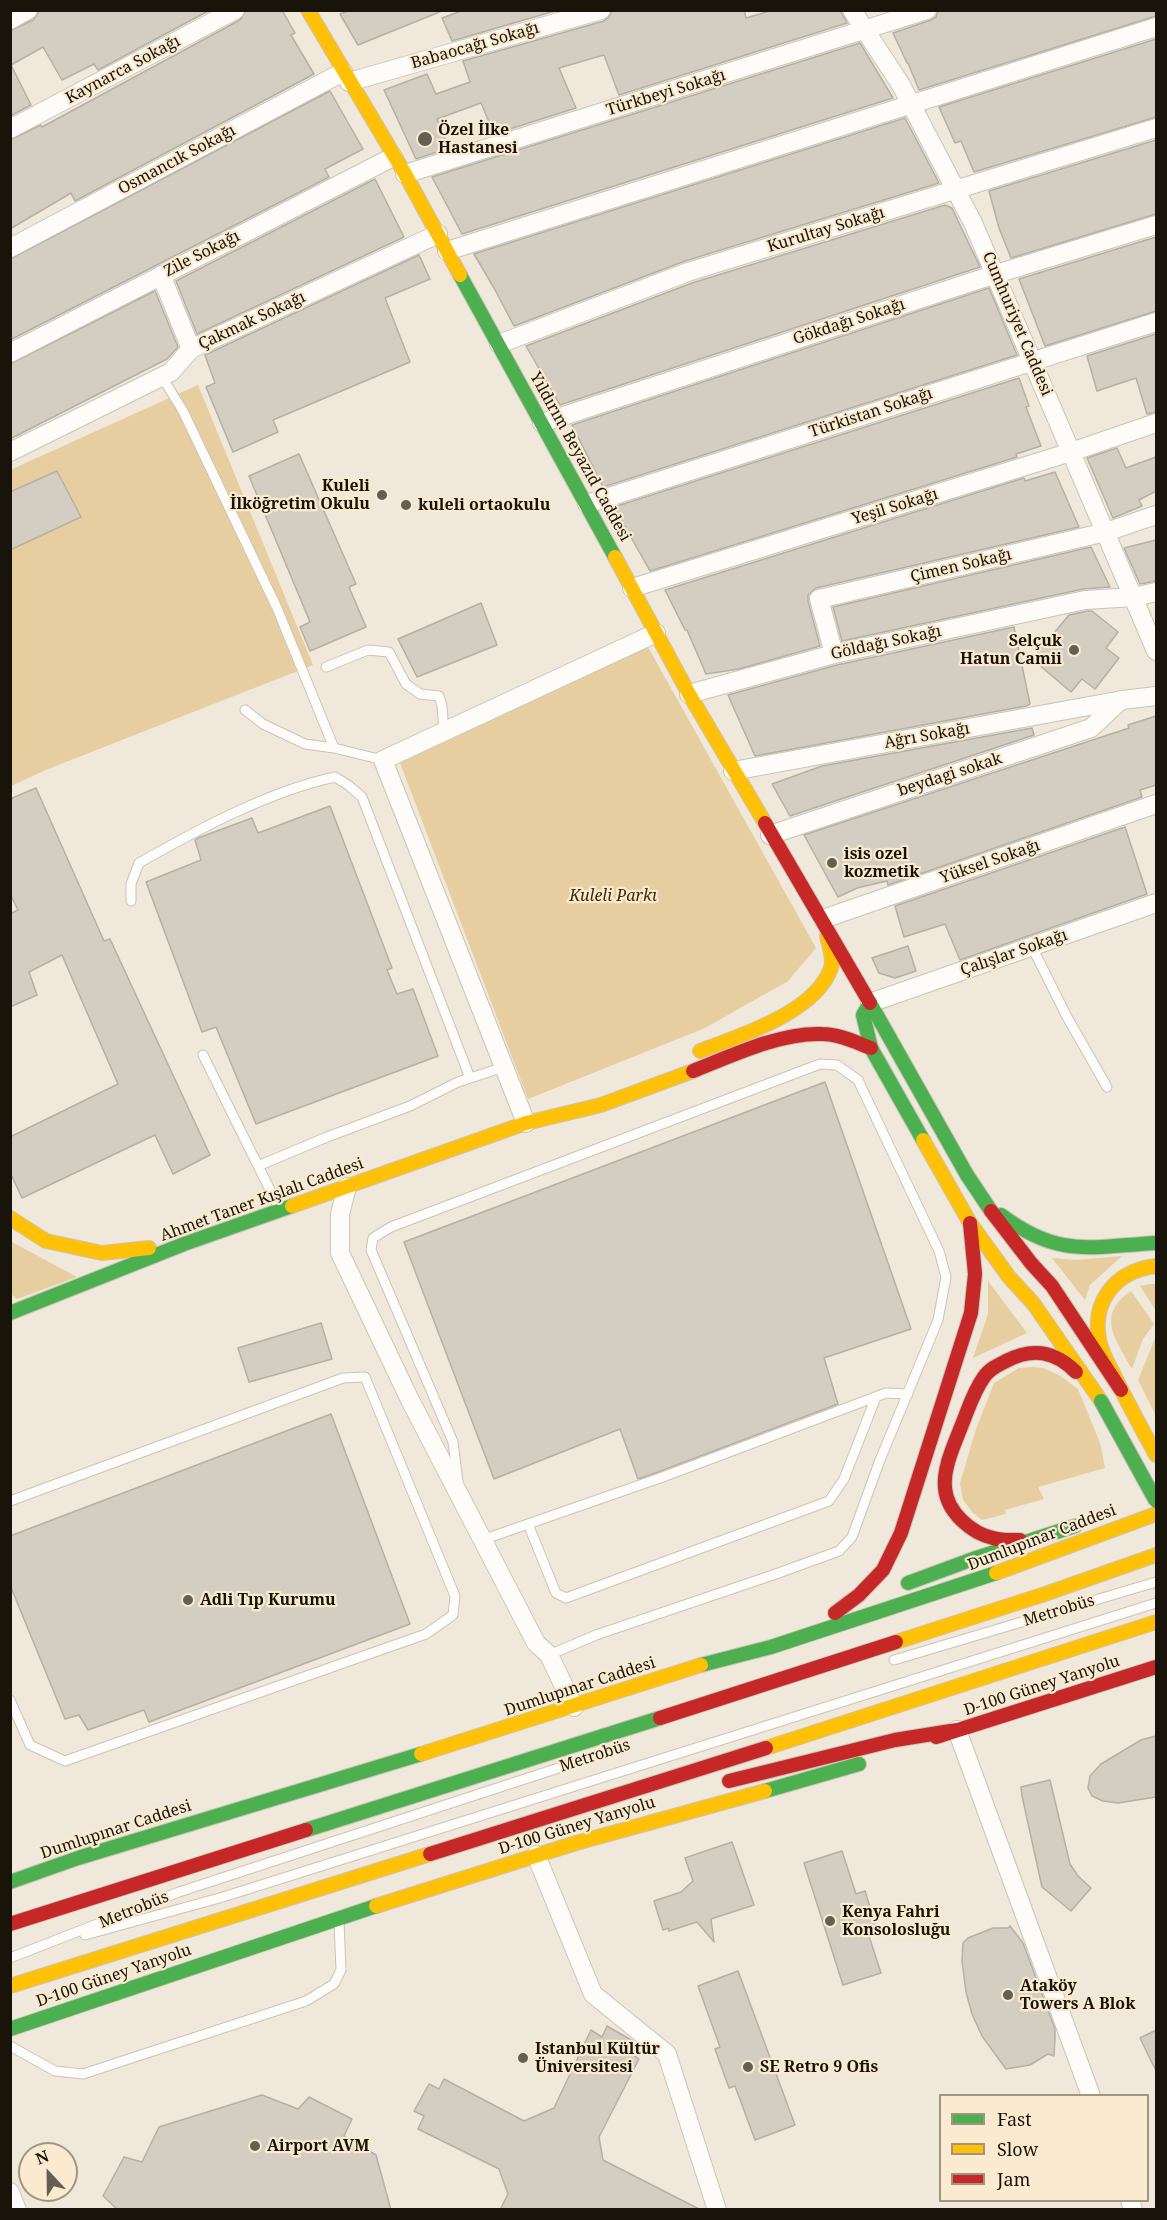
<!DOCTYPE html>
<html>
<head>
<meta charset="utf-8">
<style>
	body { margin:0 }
	#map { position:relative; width:1167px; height:2220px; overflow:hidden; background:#f0e8da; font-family:"Noto Serif",serif }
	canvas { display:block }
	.frame { position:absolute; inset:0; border:12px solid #19140a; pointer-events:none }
	.legend { position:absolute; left:939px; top:2094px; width:210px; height:108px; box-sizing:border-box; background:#faebd0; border:2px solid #a09581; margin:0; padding:8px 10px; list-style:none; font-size:18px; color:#19140a }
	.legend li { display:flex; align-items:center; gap:12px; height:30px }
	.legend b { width:30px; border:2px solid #a09581 }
	.north { position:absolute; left:18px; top:2142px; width:60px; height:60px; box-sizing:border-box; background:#faebd0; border:2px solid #a09581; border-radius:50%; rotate:338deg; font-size:16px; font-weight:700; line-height:24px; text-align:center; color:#19140a }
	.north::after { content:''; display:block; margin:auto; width:21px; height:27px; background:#645e53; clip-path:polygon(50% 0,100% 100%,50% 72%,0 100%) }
</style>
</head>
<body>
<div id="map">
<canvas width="1167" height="2220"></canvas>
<div class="frame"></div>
<ul class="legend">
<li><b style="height:8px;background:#4caf50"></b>Fast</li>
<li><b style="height:8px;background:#ffc107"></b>Slow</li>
<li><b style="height:8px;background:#c62828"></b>Jam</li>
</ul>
<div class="north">N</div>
</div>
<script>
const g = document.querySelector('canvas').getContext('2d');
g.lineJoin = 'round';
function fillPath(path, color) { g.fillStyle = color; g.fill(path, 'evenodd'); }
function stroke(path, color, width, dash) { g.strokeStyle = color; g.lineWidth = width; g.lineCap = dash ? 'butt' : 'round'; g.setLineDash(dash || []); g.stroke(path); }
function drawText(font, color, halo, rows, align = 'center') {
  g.font = font + ' "Noto Serif",serif'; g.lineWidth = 4.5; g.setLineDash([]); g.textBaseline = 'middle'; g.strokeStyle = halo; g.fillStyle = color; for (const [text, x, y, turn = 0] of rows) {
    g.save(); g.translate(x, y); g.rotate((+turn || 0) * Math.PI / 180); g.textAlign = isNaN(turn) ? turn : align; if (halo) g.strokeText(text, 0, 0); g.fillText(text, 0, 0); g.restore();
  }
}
fillPath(new Path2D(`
	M 198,385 L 313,665 L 48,769 L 11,786 L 10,470 Z
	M 648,647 L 816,948 L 788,981 L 705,1028 L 528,1099 L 400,763 Z
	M 10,1241 L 77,1277 L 17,1299 L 11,1294 Z
	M 1122,1256 L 1090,1285 L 1085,1300 L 1052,1258 L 1075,1260 Z
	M 988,1281 L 1027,1333 L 973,1358 L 988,1314 Z
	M 1149,1284 L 1156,1284 L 1156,1311 L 1140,1286 Z
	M 1131,1291 L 1154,1324 L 1143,1339 L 1132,1369 C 1116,1340 1095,1315 1131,1291 Z
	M 1156,1336 L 1156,1416 L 1138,1380 Z
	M 1032,1367 L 1043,1368 L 1059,1375 L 1078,1389 L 1100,1443 L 1105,1468 L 1038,1487 L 1044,1499 L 1005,1510 L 1006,1514 L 982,1520 L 973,1513 L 963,1500 L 960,1483 L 976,1429 L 994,1383 L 1019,1368 Z`), '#e7cea1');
const building = new Path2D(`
	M 40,10 L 210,10 L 98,70 L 94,64 L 62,80 L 43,47 L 11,65 L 31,105 L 10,116 L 10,31 L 33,20 Z
	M 246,10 L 282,10 L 295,33 L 291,35 L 314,74 L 75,201 L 71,193 L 10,229 L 10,140 L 41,125 L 42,127 L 240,20 Z
	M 351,10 L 442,10 L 442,11 L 358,45 L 340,14 Z
	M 464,10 L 558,10 L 452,41 L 442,18 Z
	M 612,10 L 744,10 L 746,18 L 773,10 L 840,10 L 847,23 L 619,95 L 604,55 L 559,68 L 576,108 L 494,134 L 481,103 L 437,119 L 449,148 L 416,159 L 384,90 L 427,74 L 436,94 L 470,82 L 463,61 L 604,21 L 609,17 Z
	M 938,10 L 1156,10 L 1156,16 L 919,90 L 908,63 L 907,63 L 893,33 L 931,20 L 936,17 Z
	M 1156,39 L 1156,117 L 974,172 L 961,141 L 955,143 L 939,107 Z
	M 860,43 L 893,98 L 462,234 L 432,177 Z
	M 330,91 L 363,149 L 325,169 L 329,177 L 10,340 L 10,259 Z
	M 905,118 L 939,183 L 685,261 L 514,326 L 494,288 L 474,254 Z
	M 1156,140 L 1156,214 L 1011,258 L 999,228 L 989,191 Z
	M 375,179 L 404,237 L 197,334 L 176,281 Z
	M 945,205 L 952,208 L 980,267 L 560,405 L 526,346 L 692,283 Z
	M 1156,237 L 1156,311 L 1045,346 L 1019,279 Z
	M 419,255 L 430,279 L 385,298 L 410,362 L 273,420 L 278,432 L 233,452 L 206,387 L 215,383 L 205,355 Z
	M 989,288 L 1017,355 L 603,487 L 572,425 Z
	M 155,291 L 178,347 L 167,359 L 10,439 L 10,364 Z
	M 1156,334 L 1156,412 L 1147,414 L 1136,378 L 1097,391 L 1087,356 Z
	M 1019,378 L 1029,406 L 1026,407 L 1041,446 L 1016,454 L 1017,457 L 650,571 L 614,507 Z
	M 1117,448 L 1126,468 L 1156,457 L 1156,491 L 1139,500 L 1142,506 L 1113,518 L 1087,458 Z
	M 299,454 L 356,584 L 349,587 L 366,627 L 310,651 L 300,627 L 310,622 L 249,476 Z
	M 57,471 L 81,517 L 10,550 L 10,492 Z
	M 1055,472 L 1079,527 L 816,588 L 808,595 L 808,601 L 820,646 L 739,669 L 706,674 L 687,630 L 685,630 L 665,590 L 1024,478 L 1025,481 Z
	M 1156,540 L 1156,581 L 1140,584 L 1124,548 Z
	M 1091,547 L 1110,587 L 1083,589 L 842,641 L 833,607 Z
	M 481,603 L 497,645 L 417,677 L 398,639 Z
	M 1087,611 L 1092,611 L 1118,632 L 1106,648 L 1119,658 L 1095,689 L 1082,679 L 1071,692 L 1032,659 L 1069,615 Z
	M 1014,627 L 1030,704 L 1026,706 L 755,756 L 728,695 L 837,665 Z
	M 1156,716 L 1156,785 L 1140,790 L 1142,797 L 888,885 L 887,881 L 857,888 L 838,897 L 804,835 L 1129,728 L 1128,725 Z
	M 1032,728 L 1034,735 L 790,816 L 772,784 L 822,766 Z
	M 36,788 L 104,941 L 110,939 L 210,1155 L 173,1174 L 155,1135 L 22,1198 L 10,1172 L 10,1137 L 118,1084 L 62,955 L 29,972 L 37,995 L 10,1007 L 10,914 L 18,910 L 10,894 L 10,799 Z
	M 330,806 L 392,968 L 387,970 L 397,994 L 413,989 L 438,1056 L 256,1124 L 216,1027 L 202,1032 L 146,882 L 201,860 L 195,840 L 198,838 L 252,818 L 258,833 Z
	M 1125,827 L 1147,894 L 960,960 L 945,924 L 904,937 L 895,906 Z
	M 908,946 L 916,971 L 895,978 L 879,973 L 872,958 Z
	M 825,1082 L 911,1329 L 824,1358 L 838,1404 L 658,1472 L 638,1479 L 620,1429 L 494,1479 L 404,1242 Z
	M 321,1323 L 332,1359 L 249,1382 L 238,1348 Z
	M 331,1414 L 410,1624 L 149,1722 L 144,1710 L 88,1730 L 79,1715 L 65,1719 L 10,1585 L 10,1536 Z
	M 1156,1736 L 1156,1797 L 1118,1803 L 1103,1801 L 1092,1796 L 1088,1788 L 1090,1776 L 1101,1764 L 1141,1740 Z
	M 1050,1780 L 1070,1864 L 1078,1876 L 1091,1888 L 1071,1911 L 1042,1887 L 1022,1796 L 1021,1787 Z
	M 732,1842 L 754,1905 L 711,1919 L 714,1942 L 697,1922 L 669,1931 L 668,1928 L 663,1930 L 654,1901 L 681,1892 L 693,1881 L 685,1858 Z
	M 842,1851 L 856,1894 L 865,1891 L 876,1927 L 867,1930 L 881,1973 L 843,1985 L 804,1863 Z
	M 1010,1926 L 1023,1943 L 1055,2029 L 1055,2038 L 1054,2056 L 1048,2054 L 1030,2065 L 1006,2069 L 982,2036 L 972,2014 L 966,1992 L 962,1961 L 963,1943 L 968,1938 L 993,1928 L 1008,1928 Z
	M 738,1971 L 795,2125 L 755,2140 L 735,2086 L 729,2088 L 715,2049 L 720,2047 L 698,1986 Z
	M 607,2026 L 633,2041 L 627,2051 L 639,2059 L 599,2137 L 603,2160 L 701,2210 L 500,2210 L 508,2194 L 499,2169 L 418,2129 L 424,2116 L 414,2111 L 429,2084 L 439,2089 L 444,2079 L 524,2121 L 554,2108 L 591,2030 L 602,2037 Z
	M 1156,2030 L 1156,2071 L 1140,2038 Z
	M 262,2095 L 298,2109 L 309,2097 L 352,2119 L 344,2136 L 376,2155 L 391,2210 L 118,2210 L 103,2196 L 124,2157 L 142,2162 L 159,2127 Z`);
fillPath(building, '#d4cec2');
stroke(building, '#b5afa4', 1.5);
const lane = new Path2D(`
	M 162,377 L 183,411 L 277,608 L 334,748
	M 326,667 L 368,650 L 389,652 L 406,684 L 420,694 L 439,696 L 442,706 L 444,732
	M 245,710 L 263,724 L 305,744 L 334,748 L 383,760
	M 131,901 L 131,884 L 139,863 C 197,830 269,791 335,777 L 348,785 L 362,797 L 470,1078
	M 1032,947 L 1066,1015 L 1107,1087
	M 203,1055 L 279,1208
	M 258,1166 L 327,1137 L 410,1106 L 458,1082 L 504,1067
	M 458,1482 L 453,1442 L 371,1250 L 373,1238 L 391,1227 L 820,1064 L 837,1065 L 858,1080 L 939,1251 L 946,1277 L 938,1320 L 880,1460 L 852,1537 L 839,1551 L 773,1575 L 596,1635 L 549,1655
	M 10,1501 L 343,1378 L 365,1377 L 455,1596 L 453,1615 L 426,1634 L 65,1761 L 30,1745 L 10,1700
	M 528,1524 L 556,1593 L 566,1598 L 829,1501 L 844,1479 L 876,1397
	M 482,1540 L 660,1478 L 886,1393 L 908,1394
	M 894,1660 L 1156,1582
	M 85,1935 L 223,1897 L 1156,1603
	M 10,1958 L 179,1892 L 586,1759
	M 10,2046 L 55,2071 L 83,2074 L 306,2001 L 334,1984 L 341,1970 L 339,1921`);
const street = new Path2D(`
	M 852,10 L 901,85 L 973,223 L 1156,651
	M 10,20 L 28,10
	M 349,82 L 601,10
	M 10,129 L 235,10
	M 405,174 L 927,10
	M 10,248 L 343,72
	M 447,251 L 1156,27
	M 161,275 L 191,349
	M 499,344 L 688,272 L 1156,128
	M 10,353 L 393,157
	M 542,423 L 996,274 L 1156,225
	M 10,452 L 171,372 L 191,349 L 438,234
	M 587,504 L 1156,322
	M 632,588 L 1071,452 L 1156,423
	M 834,654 L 819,599 L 1106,532 L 1156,515
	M 689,694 L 834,654 L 1085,600 L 1134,597 L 1156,592
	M 733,771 L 1122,700 L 1156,696
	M 770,835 L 1091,728 L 1121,700
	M 823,919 L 1156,804
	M 870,1003 L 1156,903
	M 526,1123 L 383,760 L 656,633
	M 347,1187 L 340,1214 L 340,1253 L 410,1400 L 536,1643 L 549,1655 L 574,1707
	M 957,1730 L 1091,2096
	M 536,1855 L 593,1994 L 667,2054 L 717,2210
	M 10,2192 L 17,2210
	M 1130,2200 L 1133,2210`);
const fast = new Path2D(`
	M 460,275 L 615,557
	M 923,1140 L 871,1048 L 863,1015 L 870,1003 L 967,1175 L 991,1211
	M 1001,1215 C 1059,1258 1089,1247 1156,1243
	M 10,1313 L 184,1244 L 292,1206
	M 908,1583 L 973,1559 L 1075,1526
	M 701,1665 L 771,1647 L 996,1573
	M 765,1791 L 859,1764
	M 306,1830 L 660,1718
	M 10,1882 L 78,1858 L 421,1754
	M 10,2029 L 376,1906`);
const slow = new Path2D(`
	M 308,10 L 405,174 L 460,275
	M 615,557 L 689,694 L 765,823
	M 700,1051 C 740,1036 816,1012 831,968 C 834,958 829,946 827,936
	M 923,1140 L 970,1223 L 1009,1277 L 1033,1303 L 1101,1401
	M 292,1206 L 526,1123 L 601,1105 L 693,1071
	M 10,1218 L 46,1241 L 102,1253 L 149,1248
	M 1156,1266 C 1115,1271 1090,1302 1100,1344 C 1103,1355 1110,1367 1115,1377 C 1128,1404 1142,1429 1156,1455
	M 996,1573 L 1156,1514
	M 896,1642 L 1045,1594 L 1156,1555
	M 766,1748 L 1156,1622
	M 421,1754 L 701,1665
	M 376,1906 L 576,1843 L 765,1791
	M 10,1986 L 430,1854`);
const jam = new Path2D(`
	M 765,823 L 870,1003
	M 693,1071 C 731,1056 781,1032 822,1034 C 839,1034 855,1042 871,1048
	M 991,1211 L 1031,1263 L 1052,1286 L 1121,1390
	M 1020,1540 C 1011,1540 1002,1541 993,1538 C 971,1533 947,1512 945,1488 C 943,1468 954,1445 961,1427 C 968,1410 973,1392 984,1377 C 989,1369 998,1365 1006,1361 C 1033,1347 1055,1351 1076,1372
	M 835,1613 L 859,1595 L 883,1570 L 901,1533 L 971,1313 L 975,1274 L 970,1223
	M 660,1718 L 896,1642
	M 936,1737 L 1156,1667
	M 729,1781 L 895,1740 L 957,1730
	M 430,1854 L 766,1748
	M 10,1924 L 306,1830`);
stroke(lane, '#cac4b9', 11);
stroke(street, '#cac4b9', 20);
stroke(fast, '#cac4b9', 16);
stroke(slow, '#cac4b9', 16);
stroke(jam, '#cac4b9', 16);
stroke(lane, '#fdfcf9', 9);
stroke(street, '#fdfcf9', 18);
stroke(fast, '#4caf50', 14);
stroke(slow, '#ffc107', 14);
stroke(jam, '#c62828', 14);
const fastBridge = new Path2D(`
	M 1101,1401 L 1156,1501`);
stroke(fastBridge, '#bab3b4', 16, []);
stroke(fastBridge, '#4caf50', 14);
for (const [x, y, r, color] of [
	[425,139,8,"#645e53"],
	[382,495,6,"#645e53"],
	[406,505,6,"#645e53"],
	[1074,650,6,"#645e53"],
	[832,863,6,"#645e53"],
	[188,1600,6,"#645e53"],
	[830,1921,6,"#645e53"],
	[1008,1995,6,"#645e53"],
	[523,2058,6,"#645e53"],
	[748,2067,6,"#645e53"],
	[255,2146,6,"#645e53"]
]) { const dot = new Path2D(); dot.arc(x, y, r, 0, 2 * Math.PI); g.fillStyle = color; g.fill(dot); stroke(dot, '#faebd0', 2); }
drawText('16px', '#19140a', '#faebd0', [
	["Babaocağı Sokağı",475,46,-16],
	["Kaynarca Sokağı",123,70,-28],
	["Türkbeyi Sokağı",666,93,-17],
	["Osmancık Sokağı",177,160,-28],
	["Kurultay Sokağı",826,230,-17],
	["Zile Sokağı",202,254,-27],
	["Çakmak Sokağı",252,321,-25],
	["Gökdağı Sokağı",849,322,-18],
	["Cumhuriyet Caddesi",1017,324,67],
	["Türkistan Sokağı",871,413,-18],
	["Yıldırım Beyazıd Caddesi",580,457,61],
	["Yeşil Sokağı",895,507,-17],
	["Çimen Sokağı",961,566,-13],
	["Göldağı Sokağı",886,643,-12],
	["Ağrı Sokağı",927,736,-10],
	["beydagi sokak",950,775,-18],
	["Yüksel Sokağı",990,862,-19],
	["Çalışlar Sokağı",1014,953,-19],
	["Ahmet Taner Kışlalı Caddesi",262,1200,-20],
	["Dumlupınar Caddesi",1042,1538,-21],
	["Metrobüs",1059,1611,-17],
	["D-100 Güney Yanyolu",1042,1686,-18],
	["Dumlupınar Caddesi",580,1687,-18],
	["Metrobüs",595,1756,-18],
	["D-100 Güney Yanyolu",577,1826,-17],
	["Dumlupınar Caddesi",116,1830,-18],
	["Metrobüs",134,1910,-22],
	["D-100 Güney Yanyolu",114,1976,-19]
]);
drawText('bold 16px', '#19140a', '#faebd0', [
	["Özel İlke",438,130],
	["Hastanesi",438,148],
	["Kuleli",370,486,"right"],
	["İlköğretim Okulu",370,504,"right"],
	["kuleli ortaokulu",418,505],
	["Selçuk",1062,641,"right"],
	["Hatun Camii",1062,659,"right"],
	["isis ozel",844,854],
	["kozmetik",844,872],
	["Adli Tıp Kurumu",200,1600],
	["Kenya Fahri",842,1912],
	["Konsolosluğu",842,1930],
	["Ataköy",1020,1986],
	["Towers A Blok",1020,2004],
	["Istanbul Kültür",535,2049],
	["Üniversitesi",535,2067],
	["SE Retro 9 Ofis",760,2067],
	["Airport AVM",267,2146]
], 'left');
drawText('italic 16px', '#3d2a00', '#faebd0', [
	["Kuleli Parkı",613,896]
]);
</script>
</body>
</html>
